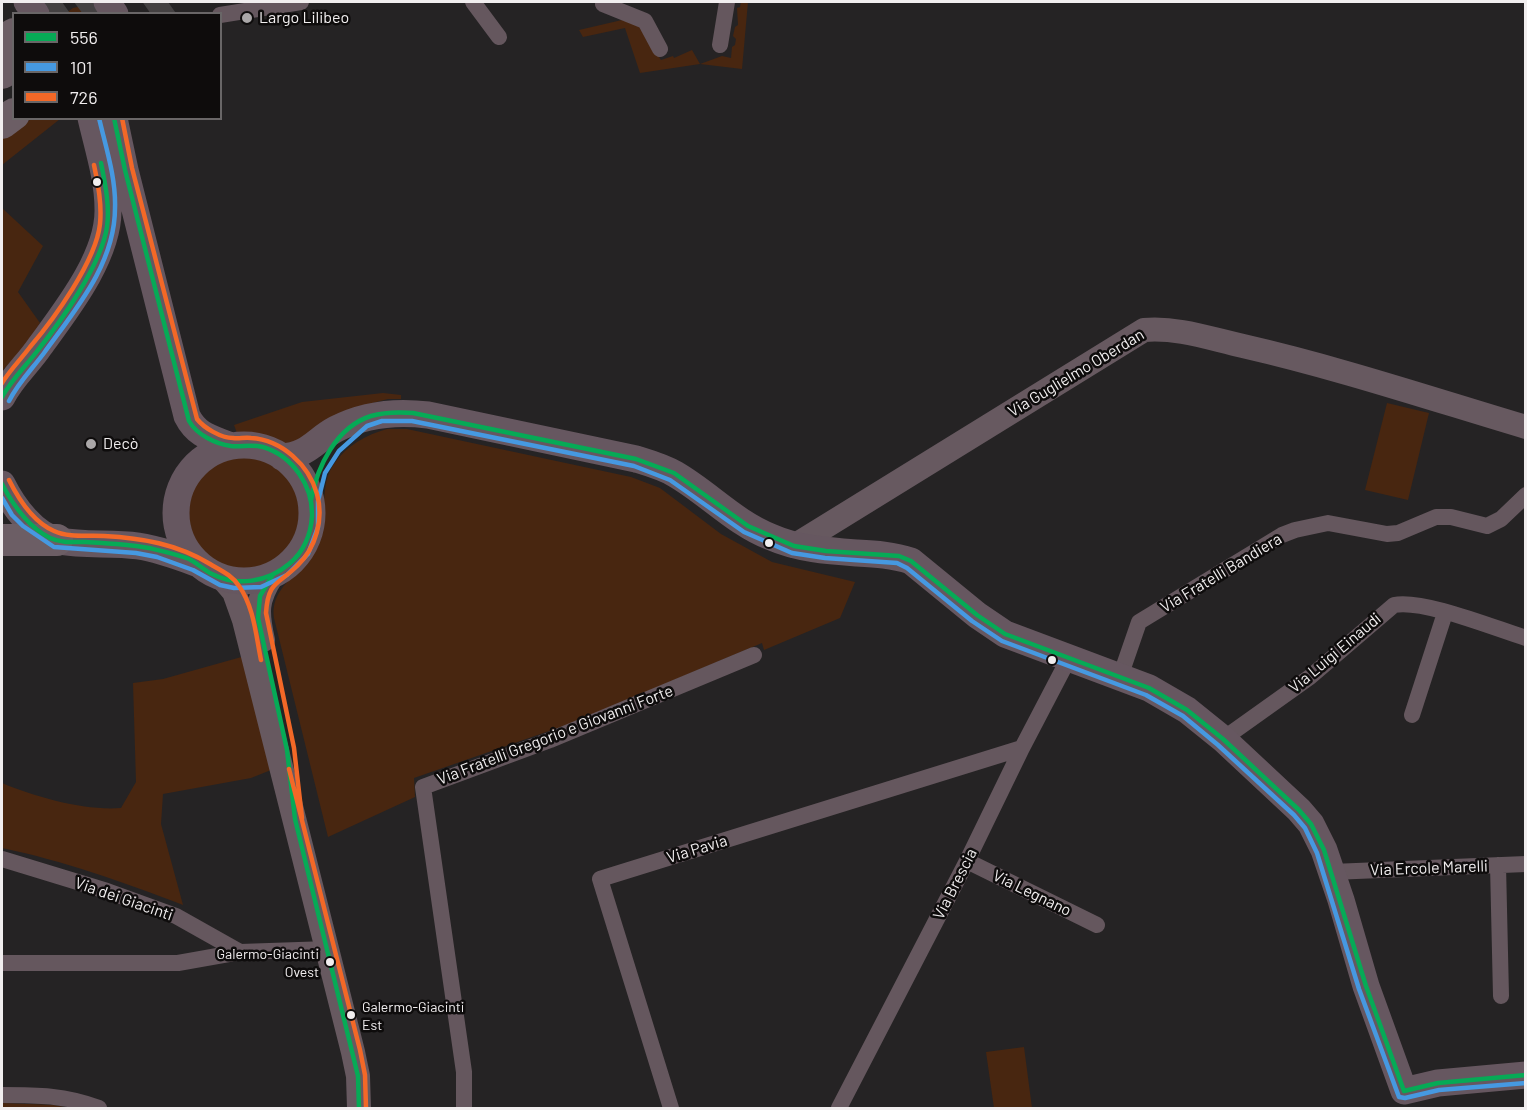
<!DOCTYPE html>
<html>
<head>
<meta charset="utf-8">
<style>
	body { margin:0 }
	#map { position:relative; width:1527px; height:1110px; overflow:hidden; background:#252324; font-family:Barlow,sans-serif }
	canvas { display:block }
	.frame { position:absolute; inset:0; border:3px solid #f1eeef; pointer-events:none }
	.legend { position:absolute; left:12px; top:12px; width:210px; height:108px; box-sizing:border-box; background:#0e0c0c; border:2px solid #696667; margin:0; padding:8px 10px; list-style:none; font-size:18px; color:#f1eeef }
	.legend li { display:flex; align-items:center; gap:12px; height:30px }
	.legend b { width:30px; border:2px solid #696667 }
</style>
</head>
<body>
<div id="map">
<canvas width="1527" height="1110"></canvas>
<div class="frame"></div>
<ul class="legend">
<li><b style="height:8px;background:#06aa56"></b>556</li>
<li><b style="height:8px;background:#4699e1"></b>101</li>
<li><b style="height:8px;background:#f36827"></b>726</li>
</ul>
</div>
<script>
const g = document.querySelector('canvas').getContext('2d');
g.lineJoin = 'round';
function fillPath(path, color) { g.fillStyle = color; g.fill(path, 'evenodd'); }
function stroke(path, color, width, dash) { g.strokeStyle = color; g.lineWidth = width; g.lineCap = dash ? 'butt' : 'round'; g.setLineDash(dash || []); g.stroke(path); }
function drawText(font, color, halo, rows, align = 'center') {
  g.font = font + ' Barlow,sans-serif'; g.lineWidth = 5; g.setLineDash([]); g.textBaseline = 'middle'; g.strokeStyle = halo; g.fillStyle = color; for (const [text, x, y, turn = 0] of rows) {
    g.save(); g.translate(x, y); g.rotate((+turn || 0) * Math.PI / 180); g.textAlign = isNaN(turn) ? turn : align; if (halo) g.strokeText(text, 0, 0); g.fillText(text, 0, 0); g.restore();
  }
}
fillPath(new Path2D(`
	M 741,2 L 748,2 L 742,69 L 700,64 L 640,73 L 625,28 L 583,37 L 579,30 L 622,20 L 638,25 L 661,60 L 673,56 L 674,58 L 692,50 L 700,64 L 722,56 L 731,58 L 732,47 L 735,45 L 736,39 L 733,36 L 735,27 L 738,25 L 737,8 L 740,7 Z
	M 82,6 L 91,8 L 98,13 L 66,13 L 73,8 Z
	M 31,119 L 60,119 L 2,165 L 2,139 Z
	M 2,208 L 43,246 L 18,292 L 40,323 L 26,345 L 2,371 Z
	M 383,393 L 401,395 L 401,399 L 388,399 L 357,407 L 302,444 L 283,447 L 263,435 L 237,433 L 234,425 L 302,402 Z
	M 1387,403 L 1429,413 L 1408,500 L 1365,490 Z
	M 387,429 L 407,429 L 631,477 L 660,488 L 721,534 L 772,562 L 855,582 L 840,618 L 764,650 L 762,643 L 575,722 L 414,778 L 415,797 L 328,837 L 274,618 C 271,595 286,584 300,568 C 308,560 314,550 318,540 C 329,517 318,486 334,464 C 347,445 366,435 387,429 Z
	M181 512a61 61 0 1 1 122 0a61 61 0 1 1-122 0Z
	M 245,656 L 276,768 L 251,778 L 163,794 L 161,824 L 183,905 C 126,883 61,860 2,848 L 2,783 C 35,797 85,811 121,808 L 136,782 L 133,683 L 163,679 Z
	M 1024,1047 L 1032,1108 L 994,1108 L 986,1052 Z
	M 2,1103 L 53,1105 L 70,1108 L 2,1108 Z`), '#482610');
stroke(new Path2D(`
	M 45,14 L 62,2
	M 83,14 L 99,2
	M 151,14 L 168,2`), '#444142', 32, [32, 16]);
stroke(new Path2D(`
	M 473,2 L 499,37
	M 604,2 L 603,4 L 645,21 L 660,49
	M 220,15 L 301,2
	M 720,45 L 727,2
	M 1120,677 L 1139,622 L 1282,535 L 1295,530 L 1328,523 L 1387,534 L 1398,533 L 1436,517 L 1451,517 L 1487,526 L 1501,519 L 1526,495
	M 1412,715 L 1445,613
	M 1223,739 L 1310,677 L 1394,605 C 1423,599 1494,628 1526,638
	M 2,859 L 107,891 L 176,916 L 240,952
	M 967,861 L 1097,925
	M 1498,865 L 1501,996
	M 1332,872 L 1526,864
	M 2,963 L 178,963 L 240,952 L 328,949
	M 2,1095 C 37,1095 65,1095 99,1108
	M 464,1108 L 464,1072 L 423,787 L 550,740 L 754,655
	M 671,1108 L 600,879 L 1022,748
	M 839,1108 L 967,861 L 1022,748 L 1069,658`), '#65575e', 16);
stroke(new Path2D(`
	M 794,546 L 1144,330 C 1178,327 1211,339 1243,346 C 1339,368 1432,399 1526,427
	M 222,578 L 234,592 L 244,620 L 353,1052 L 358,1076 L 359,1108
	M 263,640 C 257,613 256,600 272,576`), '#675960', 24);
stroke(new Path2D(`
	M 27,2 L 36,14
	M 107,2 L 115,14
	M 114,118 L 125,170 L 187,416 C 197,436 212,438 231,446
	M 2,397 C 12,377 28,364 40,346 C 67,309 109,256 108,209 C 108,179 98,148 91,118
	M176 513a68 68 0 1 1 136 0a68 68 0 1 1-136 0Z
	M 282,457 C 309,455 315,440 336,429 C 365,414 396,411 428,415 L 636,459 C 649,463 663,467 675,474 C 708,493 735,523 771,537 C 798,549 828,551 857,553 C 875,554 893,555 911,561 L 977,615 L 1005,634 L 1149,688 L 1187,710 L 1223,739 L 1299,810 L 1311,824 L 1324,850 L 1341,900 L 1366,986 L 1404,1091 L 1438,1083 L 1526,1075
	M 2,484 C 13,506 34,536 60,541 C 85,546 112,542 138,546 C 158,549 177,556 196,563`), '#665760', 27);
stroke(new Path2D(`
	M 2,41 L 14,34
	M 2,73 L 14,65
	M 2,123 L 14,114
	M 2,540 L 57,540`), '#6c5e65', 32);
stroke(new Path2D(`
	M 2,397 C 12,379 26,366 38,350 C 62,320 101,265 107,227 C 110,206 105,183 101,163
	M 2,484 C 13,505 28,527 50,538 C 61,543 73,542 86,542 C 106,543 129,544 149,548 C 162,551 176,554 189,559 C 197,563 204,570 212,574 C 237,587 268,582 289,564 C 303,553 311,535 312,516 C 313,486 293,456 263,447 C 252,444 242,447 231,446 C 216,444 197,435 189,421 L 125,170 L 114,118
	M 311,500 C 317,467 336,427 371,416 C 385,412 399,412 413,413 L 636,459 L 674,473 L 748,526 L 794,546 L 826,551 L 899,556 L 911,561 L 977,615 L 1005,634 L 1149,688 L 1187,710 L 1223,739 L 1299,810 L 1311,824 L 1324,850 L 1366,986 L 1404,1091 L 1438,1083 L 1526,1075
	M 272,576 L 260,596 L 258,618 L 287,750 L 295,819 L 358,1076 L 359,1108`), '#06aa56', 4.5);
stroke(new Path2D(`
	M 9,401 C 18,383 32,369 44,353 C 75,310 115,264 115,208 C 116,178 106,148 99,118
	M 2,498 L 12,515 L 23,526 L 54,547 L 136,553 L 157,557 L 193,570 L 220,585 L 234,588 L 261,587 L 287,575 L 308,554 L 318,527 L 318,501 L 325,473 L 339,451 L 367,426 L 382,421 L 412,421 L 634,466 L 670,480 L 744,532 L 792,553 L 825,558 L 897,563 L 907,568 L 972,621 L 1002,641 L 1146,695 L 1183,716 L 1218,745 L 1294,815 L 1305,828 L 1317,853 L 1359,989 L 1399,1097 L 1405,1098 L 1439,1090 L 1526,1083`), '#4699e1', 4.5);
stroke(new Path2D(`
	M 122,118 L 132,168 L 197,419 C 204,428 221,438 233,438 C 239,439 245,437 251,438 C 282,440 309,465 317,494 C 324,519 316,548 297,566 C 278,585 268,581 266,613 L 294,748 L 302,818
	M 2,383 C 10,370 21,359 30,347 C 54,319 96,261 100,224 C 102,204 98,184 94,165
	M 9,480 C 19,500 33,522 54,531 C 69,538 88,535 104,536 C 142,538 177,544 210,564 C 220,570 232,575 239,586 C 254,607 256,636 261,660
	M 289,769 L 360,1050 L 365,1075 L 366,1108`), '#f36827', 4.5);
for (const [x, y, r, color] of [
	[247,18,6,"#aaa7a8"],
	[97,182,5,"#f1eeef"],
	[91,444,6,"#aaa7a8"],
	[769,543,5,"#f1eeef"],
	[1052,660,5,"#f1eeef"],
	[330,962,5,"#f1eeef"],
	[351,1015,5,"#f1eeef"]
]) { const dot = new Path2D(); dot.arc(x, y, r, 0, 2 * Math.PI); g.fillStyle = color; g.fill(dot); stroke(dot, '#0e0c0c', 2); }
drawText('14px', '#f1eeef', '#0e0c0c', [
	["Galermo-Giacinti",319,954],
	["Ovest",319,972],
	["Galermo-Giacinti",362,1007,"left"],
	["Est",362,1025,"left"]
], 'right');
drawText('16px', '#f1eeef', '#0e0c0c', [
	["Largo Lilibeo",259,18],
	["Decò",103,444]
], 'left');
drawText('16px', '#f1eeef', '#0e0c0c', [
	["Via Guglielmo Oberdan",1076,373,-31],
	["Via Fratelli Bandiera",1221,573,-31],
	["Via Luigi Einaudi",1335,653,-40],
	["Via Fratelli Gregorio e Giovanni Forte",555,735,-21],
	["Via Pavia",697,849,-17],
	["Via Ercole Marelli",1429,868,-2],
	["Via Brescia",955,884,-63],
	["Via Legnano",1032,893,26],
	["Via dei Giacinti",124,899,19]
]);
</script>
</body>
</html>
